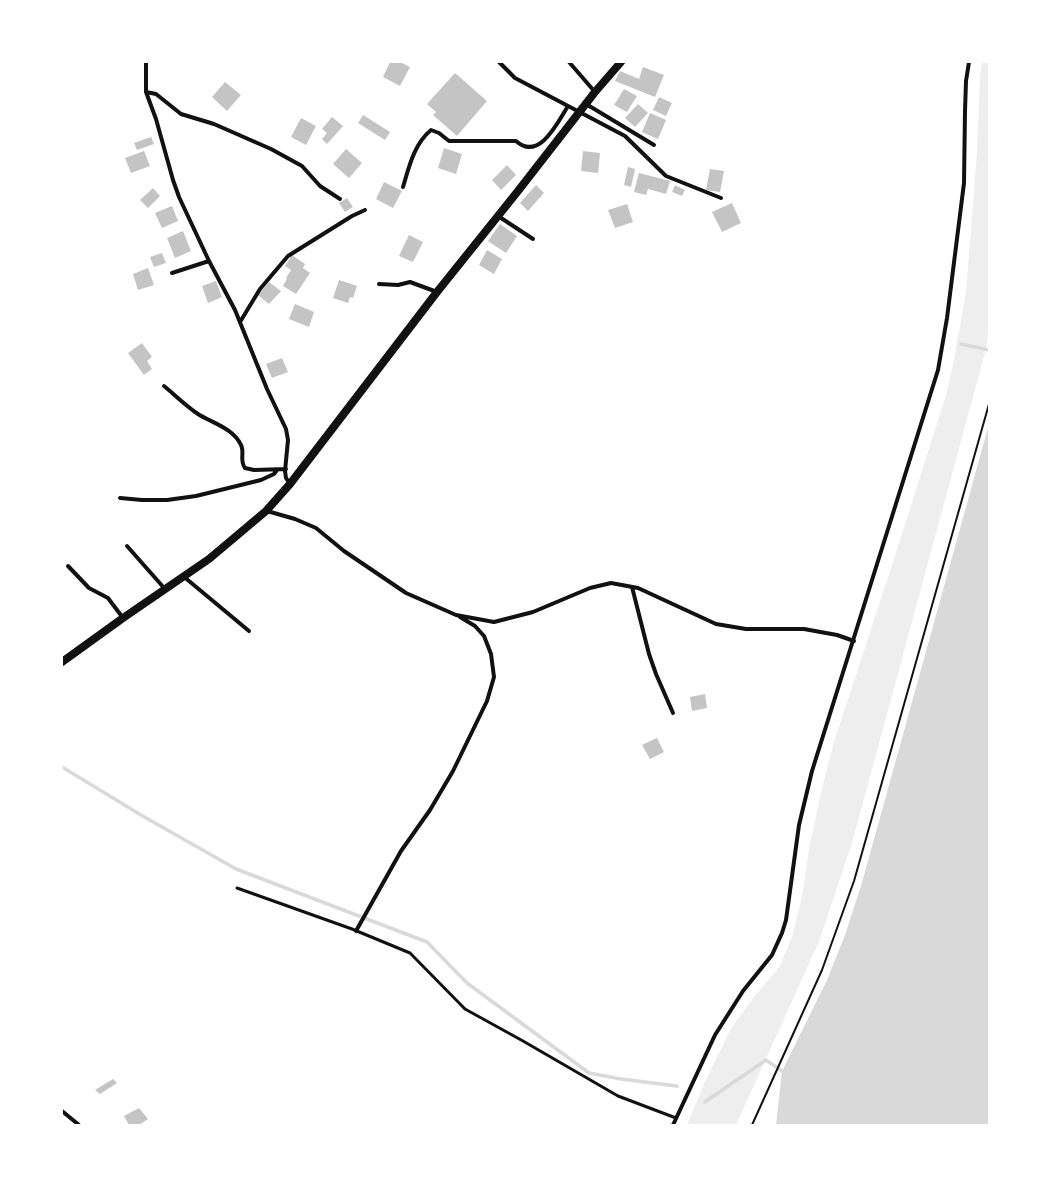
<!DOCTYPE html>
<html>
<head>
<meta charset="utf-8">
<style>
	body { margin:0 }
	#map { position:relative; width:1051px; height:1187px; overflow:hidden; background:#fff; font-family:Georgia,serif }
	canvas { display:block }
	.frame { position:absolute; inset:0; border:63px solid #fff; pointer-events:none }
</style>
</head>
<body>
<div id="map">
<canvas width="1051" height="1187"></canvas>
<div class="frame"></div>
</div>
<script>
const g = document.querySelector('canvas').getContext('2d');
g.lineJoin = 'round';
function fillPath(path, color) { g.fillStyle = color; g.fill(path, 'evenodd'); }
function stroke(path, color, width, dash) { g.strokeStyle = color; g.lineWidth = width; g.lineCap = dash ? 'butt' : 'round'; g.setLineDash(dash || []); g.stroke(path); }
fillPath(new Path2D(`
	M 982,62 L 989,62 L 989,326 L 986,349 L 852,843 L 820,939 L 736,1125 L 687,1125 L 704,1084 L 730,1030 L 750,1002 L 780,966 L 792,937 L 802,896 L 810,843 L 823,784 L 834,742 L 894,559 L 946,395 L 954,360 L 966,292 L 977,152 L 980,76 Z`), '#eee');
fillPath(new Path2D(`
	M 989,424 L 989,1125 L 776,1125 L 782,1071 L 827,980 L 845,935 L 861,886 Z`), '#d9d9d9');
stroke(new Path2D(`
	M 961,344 L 989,350
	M 62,767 L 141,815 L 236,869 L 427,942 L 467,983 L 589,1073 L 621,1079 L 677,1086
	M 705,1102 L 766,1060 L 782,1071`), '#d9d9d9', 3.5);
fillPath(new Path2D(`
	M 390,62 L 400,62 L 410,67 L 400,86 L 383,77 Z
	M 643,67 L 664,75 L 655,97 L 615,81 L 620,71 L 639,79 Z
	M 455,73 L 487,101 L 457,136 L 433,115 L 436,112 L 427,104 Z
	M 225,82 L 241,95 L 227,111 L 212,97 Z
	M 624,89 L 637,96 L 627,112 L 614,105 Z
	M 659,97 L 672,103 L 666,116 L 653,110 Z
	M 638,104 L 648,113 L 635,127 L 625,118 Z
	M 650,113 L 666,120 L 658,139 L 642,132 Z
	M 363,115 L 390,132 L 385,140 L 358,123 Z
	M 332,117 L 343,126 L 327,144 L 322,139 L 327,133 L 322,129 Z
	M 301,118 L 316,126 L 306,145 L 291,137 Z
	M 151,137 L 154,144 L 137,150 L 134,143 Z
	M 444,148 L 462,154 L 456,174 L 438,168 Z
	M 346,149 L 362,163 L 349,178 L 333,164 Z
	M 144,151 L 150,166 L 131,173 L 125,158 Z
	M 583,151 L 600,153 L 598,173 L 581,171 Z
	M 507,165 L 516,175 L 501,190 L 492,180 Z
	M 628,167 L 635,169 L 631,187 L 624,185 Z
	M 710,169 L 724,171 L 720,192 L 706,190 Z
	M 639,173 L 670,181 L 666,194 L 648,189 L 646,195 L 634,192 Z
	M 384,182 L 402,191 L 393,208 L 376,199 Z
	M 536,185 L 544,193 L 528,211 L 520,203 Z
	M 675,185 L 685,190 L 682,196 L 672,192 Z
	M 153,188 L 160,196 L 148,208 L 140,200 Z
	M 347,198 L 353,207 L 345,212 L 339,203 Z
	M 732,203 L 741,223 L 722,232 L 712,212 Z
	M 627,204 L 633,222 L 615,228 L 608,210 Z
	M 172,206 L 178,221 L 162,228 L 155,213 Z
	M 500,224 L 517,236 L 506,253 L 488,241 Z
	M 183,231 L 191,251 L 175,258 L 167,238 Z
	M 409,235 L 423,242 L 413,262 L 399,256 Z
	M 487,250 L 502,259 L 494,274 L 479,265 Z
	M 162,253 L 166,263 L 154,267 L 150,257 Z
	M 292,255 L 305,264 L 303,268 L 310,273 L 296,294 L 283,286 L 287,279 L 286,278 L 291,270 L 285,266 Z
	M 148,268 L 154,285 L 138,290 L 133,274 Z
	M 339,280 L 357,286 L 353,298 L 350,297 L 348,303 L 333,298 Z
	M 216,281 L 222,297 L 208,303 L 202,286 Z
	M 269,282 L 281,291 L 269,304 L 258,295 Z
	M 295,304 L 314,312 L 309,327 L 289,319 Z
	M 142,343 L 152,357 L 147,361 L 152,369 L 144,375 L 128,353 Z
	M 282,358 L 288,372 L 272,378 L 266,364 Z
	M 705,694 L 707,708 L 692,711 L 690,697 Z
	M 657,738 L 664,752 L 650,759 L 642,745 Z
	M 113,1079 L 117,1083 L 100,1094 L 95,1090 Z
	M 139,1108 L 148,1119 L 139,1125 L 129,1125 L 124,1116 Z`), '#c4c4c4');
stroke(new Path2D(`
	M 752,1125 L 822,970 L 854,881 L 989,404`), '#111', 2);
stroke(new Path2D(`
	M 237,888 L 352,929 L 410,953 L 465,1009 L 523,1041 L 618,1096 L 676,1118`), '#111', 3);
stroke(new Path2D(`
	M 146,62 L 146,92 L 156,119 L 173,180 L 179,197 L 209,261 L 235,310 L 267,389 L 286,429 L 288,440 L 285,471 L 286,478 L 290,484
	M 499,62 L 515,78 L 625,136 L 666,176 L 721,198
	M 569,62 L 595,92
	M 146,92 L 156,94 L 181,114 L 214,124 L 271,149 L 302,166 L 320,186 L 340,199
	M 586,104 L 654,145
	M 403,187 C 409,167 414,144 431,130 L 439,133 L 449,141 L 516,141 C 539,162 558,122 568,106
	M 498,216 L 533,239
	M 172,273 L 209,261
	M 379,284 L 398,285 L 410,282 L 437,292
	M 240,322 L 260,289 L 288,256 L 352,216 L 365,210
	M 164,386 C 175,395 186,406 198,414 C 212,423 233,428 241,445 C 245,453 239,460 245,468 L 254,470 L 286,469
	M 120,498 L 142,500 L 167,500 L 196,496 L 261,480 L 274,474 L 277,470
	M 267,511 L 295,519 L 316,528 L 344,551 L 406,593 L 456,615 L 494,622 L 533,612 L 590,588 L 611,583 L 638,588 L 716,624 L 746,629 L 804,629 L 837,635 L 854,641
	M 127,546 L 165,589
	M 68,566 L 89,588 L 108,598 L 123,618
	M 183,576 L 249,631
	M 632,587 L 649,654 L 656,674 L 673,713
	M 356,931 L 401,851 L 430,810 L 453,771 L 487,701 L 494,677 L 491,654 L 484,636 L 475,626 L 460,617
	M 62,1111 L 79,1125
	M 673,1125 L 715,1035 L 743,991 L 772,955 L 782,933 L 786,920 L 799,825 L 812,771 L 938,370 L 947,318 L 964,183 L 965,111 L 966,81 L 969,62`), '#111', 4);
stroke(new Path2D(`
	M 62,662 L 123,618 L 209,559 L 266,511 L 290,484 L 437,292 L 518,191 L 595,92 L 621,62`), '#111', 8);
</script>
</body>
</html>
